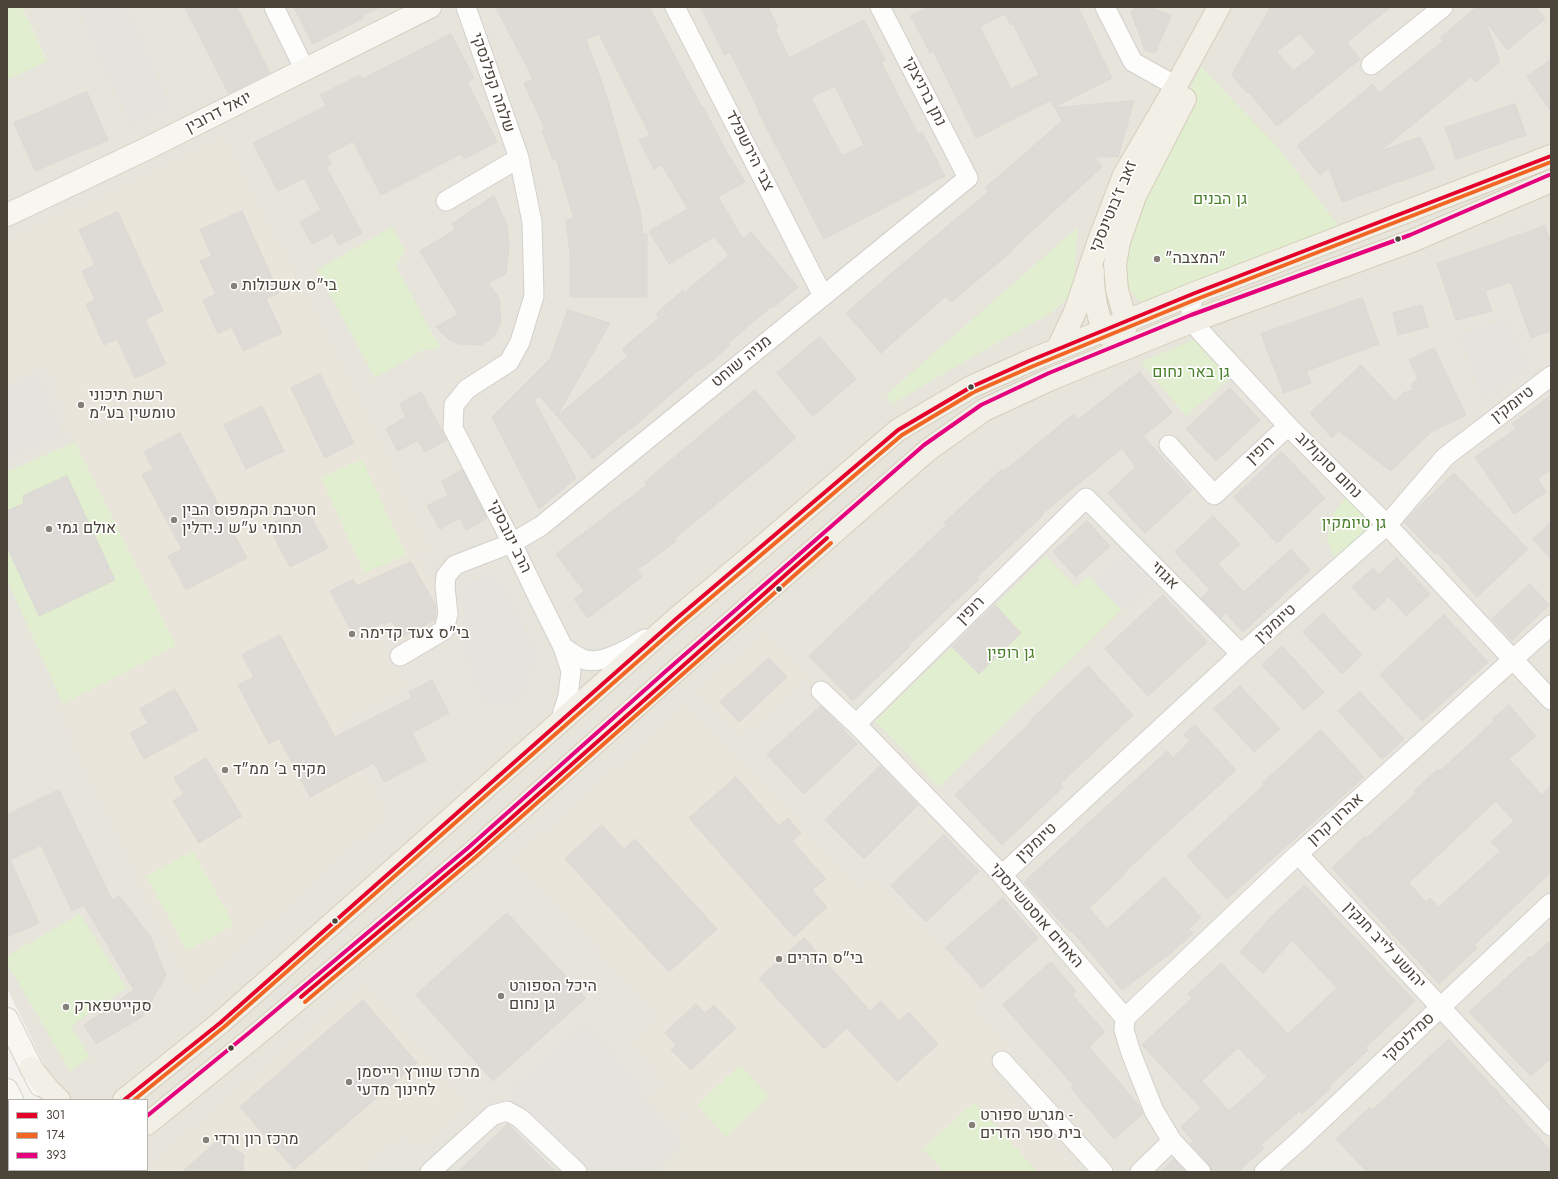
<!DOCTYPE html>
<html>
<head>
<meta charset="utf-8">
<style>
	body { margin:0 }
	#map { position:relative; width:1558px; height:1179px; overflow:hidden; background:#f4f2ee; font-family:Jost,sans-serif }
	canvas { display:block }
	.frame { position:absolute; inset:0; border:8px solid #4b4439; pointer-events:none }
	.legend { position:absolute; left:8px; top:1099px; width:140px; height:72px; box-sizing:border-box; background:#fff; border:1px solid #b7b4b0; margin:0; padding:5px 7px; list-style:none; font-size:12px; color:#4b4439 }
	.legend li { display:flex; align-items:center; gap:8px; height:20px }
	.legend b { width:20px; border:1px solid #b7b4b0 }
</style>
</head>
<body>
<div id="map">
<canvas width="1558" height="1179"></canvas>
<div class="frame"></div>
<ul class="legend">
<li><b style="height:5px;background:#e4002b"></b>301</li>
<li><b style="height:5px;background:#f26522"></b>174</li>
<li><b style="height:5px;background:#e5007d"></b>393</li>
</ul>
</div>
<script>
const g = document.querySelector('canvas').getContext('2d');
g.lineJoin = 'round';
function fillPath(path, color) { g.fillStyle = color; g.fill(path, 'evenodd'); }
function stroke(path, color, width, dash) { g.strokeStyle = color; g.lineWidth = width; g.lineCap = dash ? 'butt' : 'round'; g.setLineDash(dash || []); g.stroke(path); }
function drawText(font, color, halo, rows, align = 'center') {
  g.font = font + ' Jost,Heebo,sans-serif'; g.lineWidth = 3.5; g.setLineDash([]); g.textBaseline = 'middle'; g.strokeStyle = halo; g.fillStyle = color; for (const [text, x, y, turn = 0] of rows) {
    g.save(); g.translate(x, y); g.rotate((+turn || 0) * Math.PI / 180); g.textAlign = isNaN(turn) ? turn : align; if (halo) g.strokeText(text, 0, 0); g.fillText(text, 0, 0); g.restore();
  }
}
fillPath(new Path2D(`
	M 22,7 L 1551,7 L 1551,1172 L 121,1172 L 119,1170 L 147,1170 L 147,1100 L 69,1100 L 46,1069 L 7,988 L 7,80 L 47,60 Z`), '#e7e4dc');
fillPath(new Path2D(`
	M 224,140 L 364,410 L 428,549 L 416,554 L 441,605 L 439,623 L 409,643 L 398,643 L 390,630 L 377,638 L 404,686 L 338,724 L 385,815 L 192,991 L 58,706 L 175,646 L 65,420 L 71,417 L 47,364 L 7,380 L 7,273 L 9,272 L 7,267 L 7,243 Z
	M 765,632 L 805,676 L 740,737 L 699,693 Z
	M 687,707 L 736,757 L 860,891 L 873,877 L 984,994 L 972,1007 L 1013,1050 L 990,1074 L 1080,1172 L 662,1172 L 689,1145 L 677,1132 L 694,1116 L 687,1108 L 672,1123 L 650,1101 L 668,1083 L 631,1043 L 662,1014 L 514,861 Z
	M 365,985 L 429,1061 L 467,1103 L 418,1147 L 403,1132 L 359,1172 L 151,1172 L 152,1166 L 209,1115 Z`), '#eae5da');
fillPath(new Path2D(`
	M 7,7 L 22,7 L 47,61 L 7,80 Z
	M 1201,67 L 1276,145 L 1346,235 L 1156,309 L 1138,300 L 1126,284 L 1119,242 L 1166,136 Z
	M 392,227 L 405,250 L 396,266 L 440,348 L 423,350 L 375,378 L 317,270 Z
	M 1078,227 L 1073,293 L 1051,313 L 986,349 L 892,404 L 886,395 Z
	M 1200,337 L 1234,375 L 1186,416 L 1141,362 Z
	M 75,442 L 176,646 L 63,704 L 7,580 L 7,472 Z
	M 362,459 L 406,555 L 364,573 L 321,478 Z
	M 1352,490 L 1387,525 L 1338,568 L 1327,538 L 1332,515 Z
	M 1046,556 L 1076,587 L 1089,576 L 1122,610 L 939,787 L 875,721 Z
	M 193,851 L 234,925 L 187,951 L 146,876 Z
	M 80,914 L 126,988 L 71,1026 L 90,1057 L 70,1071 L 7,963 L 7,956 Z
	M 740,1065 L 769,1096 L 726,1137 L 697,1105 Z
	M 974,1102 L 1038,1172 L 944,1172 L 923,1149 Z`), '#e1eecf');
fillPath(new Path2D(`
	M 78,7 L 125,7 L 170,107 L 131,124 Z
	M 1504,321 L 1530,368 L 1483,399 L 1460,335 Z
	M 36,375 L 62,434 L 7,458 L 7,388 Z
	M 1126,553 L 1153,580 L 1122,610 L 1095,583 Z
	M 493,576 L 500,584 L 535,650 L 536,665 L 526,673 L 526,685 L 518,699 L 498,704 L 487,702 L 461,646 L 469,630 L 461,593 L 466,584 L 478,579 Z
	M 584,1024 L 638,1085 L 640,1097 L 682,1143 L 650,1172 L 577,1172 L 520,1118 L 509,1094 Z`), '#e6e3df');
const building = new Path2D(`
	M 185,7 L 237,7 L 270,73 L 229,93 Z
	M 294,7 L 380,7 L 362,16 L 363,18 L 313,44 Z
	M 496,7 L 649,7 L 702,108 L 703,107 L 726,151 L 745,182 L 718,197 L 743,239 L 751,232 L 798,287 L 774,307 L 772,306 L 728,343 L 730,345 L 702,369 L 701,368 L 631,429 L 630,428 L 593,459 L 557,416 L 628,356 L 622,349 L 659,318 L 656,314 L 683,290 L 685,292 L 729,255 L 714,237 L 669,264 L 649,231 L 688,209 L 662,165 L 654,169 L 639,140 L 650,135 L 599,34 L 586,39 L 606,94 L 640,210 L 643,235 L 647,233 L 647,297 L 570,297 L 570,253 L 566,220 L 574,219 L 556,158 L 553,160 L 542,130 L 545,129 L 524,83 L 533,79 Z
	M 701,7 L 768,7 L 778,28 L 775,29 L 789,58 L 864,20 L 885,60 L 881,62 L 918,134 L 922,132 L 945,176 L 824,239 L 758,111 L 759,110 L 730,52 L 725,55 ZM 835,86 L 864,145 L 842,156 L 811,98 Z
	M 928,7 L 1078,7 L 1112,78 L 1054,107 L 1051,100 L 976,138 L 933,51 L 930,53 L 911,16 ZM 1005,14 L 1011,25 L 1013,24 L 1039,75 L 1011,89 L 980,27 Z
	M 1137,7 L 1151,7 L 1171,16 L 1155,53 L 1145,50 L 1131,12 Z
	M 1271,7 L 1391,7 L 1347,42 L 1360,59 L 1277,126 L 1249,92 L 1247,93 L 1232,75 ZM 1300,34 L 1316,53 L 1293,71 L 1277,52 Z
	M 1477,7 L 1536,7 L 1545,19 L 1507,50 L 1485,20 L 1500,62 L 1475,82 L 1471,77 L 1380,151 L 1420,137 L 1435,169 L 1342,202 L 1329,168 L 1320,175 L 1297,146 L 1373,84 L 1379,93 L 1443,41 L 1440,38 Z
	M 451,34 L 474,78 L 467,82 L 497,142 L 464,159 L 461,154 L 381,195 L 353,141 L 327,155 L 331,164 L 326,167 L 362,233 L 339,245 L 333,233 L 312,244 L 300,222 L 321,210 L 304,178 L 278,191 L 253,143 L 326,106 L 320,95 L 360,75 L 362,79 Z
	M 1551,60 L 1551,111 L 1527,77 Z
	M 87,92 L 108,140 L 35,171 L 14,123 Z
	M 1134,101 L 1118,157 L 1095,157 L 1102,167 L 1011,250 L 1012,251 L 951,302 L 946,296 L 881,353 L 846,313 L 900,266 L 988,192 L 985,188 L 1062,121 L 1055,108 Z
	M 1515,104 L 1526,135 L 1456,159 L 1445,128 Z
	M 494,196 L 507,225 L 509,245 L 506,274 L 488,283 L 499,298 L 501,322 L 495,335 L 488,341 L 481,345 L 459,344 L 449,340 L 436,327 L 458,314 L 420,251 L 455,230 L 452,224 Z
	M 242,211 L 279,293 L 266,299 L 282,333 L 243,351 L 232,327 L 218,334 L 203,300 L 216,294 L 200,261 L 212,256 L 200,230 Z
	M 118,212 L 163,311 L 145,319 L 166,364 L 135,378 L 117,339 L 104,345 L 86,304 L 95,300 L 82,271 L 95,265 L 79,230 Z
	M 1545,226 L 1551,243 L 1551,331 L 1531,338 L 1511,282 L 1485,291 L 1492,311 L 1456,320 L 1437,264 Z
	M 1362,298 L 1379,344 L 1306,371 L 1311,383 L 1284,393 L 1261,334 Z
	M 1422,305 L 1428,327 L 1398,335 L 1393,313 Z
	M 568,310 L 610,323 L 557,416 L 540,396 L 534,400 L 576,478 L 539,509 L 492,417 L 550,359 Z
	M 820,337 L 856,379 L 813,416 L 777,373 Z
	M 1434,348 L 1466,415 L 1431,432 L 1391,471 L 1339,431 L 1332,438 L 1310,413 L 1361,365 L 1395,401 L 1403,393 L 1413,390 L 1411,385 L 1418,378 L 1409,360 Z
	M 1140,372 L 1172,413 L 1143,436 L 1192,490 L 1145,533 L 1108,493 L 1136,467 L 1122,448 L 1043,513 L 1044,514 L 977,577 L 979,579 L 909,645 L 910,646 L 853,701 L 809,656 L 946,525 L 944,523 L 1002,469 L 1004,471 L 1074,414 L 1078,419 Z
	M 320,374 L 354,443 L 325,458 L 291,388 Z
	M 1230,388 L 1260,420 L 1216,461 L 1186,429 Z
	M 755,390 L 796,438 L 674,539 L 676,541 L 637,570 L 642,577 L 588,618 L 574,599 L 584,591 L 556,554 L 647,485 L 645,482 Z
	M 421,392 L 447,440 L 424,452 L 418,440 L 398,451 L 386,429 L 406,417 L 400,404 Z
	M 1551,396 L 1551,469 L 1538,479 L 1546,492 L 1514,514 L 1475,457 L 1516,429 L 1512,424 Z
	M 262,406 L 284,451 L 246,469 L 224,425 Z
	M 180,433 L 247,558 L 186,590 L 168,556 L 182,549 L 142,475 L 153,469 L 144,452 Z
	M 1282,452 L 1325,498 L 1277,543 L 1234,497 Z
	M 462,470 L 487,518 L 466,530 L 460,518 L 440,529 L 427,506 L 448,495 L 442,482 Z
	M 1454,473 L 1528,549 L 1477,597 L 1437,552 L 1435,554 L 1404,522 Z
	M 67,476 L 115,580 L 39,616 L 7,547 L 7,511 L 24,503 L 23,496 Z
	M 305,506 L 328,548 L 290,567 L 268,526 Z
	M 1213,516 L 1240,544 L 1218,564 L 1244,592 L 1291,549 L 1310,570 L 1243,632 L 1226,613 L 1221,618 L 1201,598 L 1210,590 L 1175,552 Z
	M 1087,521 L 1110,546 L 1076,577 L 1053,552 Z
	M 1551,523 L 1551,559 L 1533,539 Z
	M 1397,558 L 1430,594 L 1406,616 L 1389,597 L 1374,611 L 1352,587 L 1373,568 L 1379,574 Z
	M 411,562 L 436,606 L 435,620 L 402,637 L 392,621 L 384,625 L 383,623 L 355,638 L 330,591 L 353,579 L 356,586 Z
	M 1530,584 L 1549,605 L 1512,640 L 1492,619 Z
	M 1163,595 L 1207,642 L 1148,696 L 1105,649 Z
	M 995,605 L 1021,633 L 979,674 L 952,647 Z
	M 1323,613 L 1362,655 L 1342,674 L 1303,632 Z
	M 1444,615 L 1488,662 L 1422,721 L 1380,675 Z
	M 280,635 L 335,737 L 412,698 L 409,692 L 432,680 L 449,713 L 412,733 L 426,760 L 384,782 L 374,763 L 310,797 L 279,738 L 269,744 L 238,685 L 254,677 L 242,655 Z
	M 1282,646 L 1324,692 L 1304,710 L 1262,665 Z
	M 769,658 L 787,677 L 739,722 L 720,702 Z
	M 1088,666 L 1133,715 L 1060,784 L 1063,787 L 1002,845 L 955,795 L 1032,721 L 1031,720 Z
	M 1240,686 L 1280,729 L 1254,752 L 1214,709 Z
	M 175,689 L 198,730 L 144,759 L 130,733 L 148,723 L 140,709 Z
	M 1360,692 L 1404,739 L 1382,759 L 1338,711 Z
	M 1509,705 L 1536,736 L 1509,759 L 1542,795 L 1551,785 L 1551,872 L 1474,945 L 1477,948 L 1439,984 L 1332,868 L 1365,836 L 1367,838 L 1416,793 L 1414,791 L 1438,769 L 1440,771 L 1495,720 L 1493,719 ZM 1496,801 L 1514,821 L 1491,842 L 1500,851 L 1439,907 L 1430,898 L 1426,902 L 1409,883 Z
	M 821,706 L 857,744 L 804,794 L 767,755 Z
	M 1195,725 L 1236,770 L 1162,837 L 1125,872 L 1126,873 L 1089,908 L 1107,929 L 1164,877 L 1201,917 L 1189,929 L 1193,933 L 1172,952 L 1122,990 L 1072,931 L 1070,932 L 1024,882 L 1167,751 L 1173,758 L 1190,741 L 1184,735 Z
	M 1321,730 L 1364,777 L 1227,899 L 1187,856 L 1264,785 L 1263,783 Z
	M 206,758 L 242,816 L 199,843 L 173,801 L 184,794 L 174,778 Z
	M 880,766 L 918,805 L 864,859 L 825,820 Z
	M 736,777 L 779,826 L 788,818 L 801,833 L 792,841 L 826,879 L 812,890 L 827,907 L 794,937 L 689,818 Z
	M 59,790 L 112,900 L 119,896 L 150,936 L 166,976 L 142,1017 L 96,1044 L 84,1025 L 134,990 L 84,905 L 72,911 L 41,845 L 10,860 L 39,923 L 7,937 L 7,815 Z
	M 602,825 L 624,849 L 635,839 L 717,929 L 669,972 L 565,859 Z
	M 944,835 L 979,871 L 926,922 L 891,886 Z
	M 1305,885 L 1415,1001 L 1365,1048 L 1368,1050 L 1329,1086 L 1331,1088 L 1302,1114 L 1299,1111 L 1261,1145 L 1264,1148 L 1238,1172 L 1212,1172 L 1209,1164 L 1190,1144 L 1193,1141 L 1181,1127 L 1201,1108 L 1142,1045 L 1192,998 L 1188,994 L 1221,963 L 1288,1034 L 1337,988 L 1292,940 L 1263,973 L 1240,952 L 1270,918 ZM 1238,1048 L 1267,1077 L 1229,1111 L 1202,1081 Z
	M 1003,898 L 1038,938 L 982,988 L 946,948 Z
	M 507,913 L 586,998 L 493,1081 L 416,995 Z
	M 804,938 L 870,1011 L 881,1001 L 899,1021 L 909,1012 L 938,1044 L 897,1082 L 847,1028 L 824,1049 L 759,979 Z
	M 1551,940 L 1551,1058 L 1531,1076 L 1469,1012 L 1530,956 L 1531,958 Z
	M 1051,962 L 1076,991 L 1072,995 L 1105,1032 L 1089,1047 L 1141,1108 L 1143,1114 L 1114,1139 L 1071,1088 L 1074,1086 L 1003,1005 Z
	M 363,1000 L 417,1063 L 294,1169 L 240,1107 Z
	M 696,1004 L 705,1013 L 714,1005 L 736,1028 L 691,1070 L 671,1050 L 676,1045 L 665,1033 Z
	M 1449,1039 L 1551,1151 L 1551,1172 L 1367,1172 L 1336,1139 L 1370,1107 L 1372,1110 Z
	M 508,1124 L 556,1172 L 458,1172 Z
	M 220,1139 L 244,1155 L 243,1172 L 182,1172 Z
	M 1174,1159 L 1186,1172 L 1161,1172 Z`);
fillPath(building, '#dedbd6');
stroke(building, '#dcd9d4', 1);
const street = new Path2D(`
	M 274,7 L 305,70
	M 466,7 L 519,158 L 532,222 L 534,296 L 520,342 L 509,362 L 467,389 L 454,405 L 453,428 L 512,543 L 537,595 L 563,647 L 571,671 L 568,696 L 560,722
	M 675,7 L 823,296
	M 1105,7 L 1133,62 L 1176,86
	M 1371,65 L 1443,7
	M 446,201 L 519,158
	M 1195,293 C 1188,310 1190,316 1200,331 L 1288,426 L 1387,525 L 1551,700
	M 1169,445 L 1214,495 L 1288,426
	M 563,647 C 570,652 578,658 586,660 C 603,664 631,648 645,639
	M 400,656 L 444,630 L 448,614 L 445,587 L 446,576 L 455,565 L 512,543 L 541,526 L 968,178 L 880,7
	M 821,691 L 856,724 L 1002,875 L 1125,1018 L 1124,1030 L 1131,1053 L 1154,1111 L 1172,1141 L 1201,1172
	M 856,724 L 1086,498 L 1241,654
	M 1298,854 L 1551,1126
	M 1002,875 L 1241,654 L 1387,525 L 1445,457 L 1551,376
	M 1125,1018 L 1298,854 L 1551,625
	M 1002,1061 L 1103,1172
	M 94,1170 L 95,1172
	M 430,1172 L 493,1115 L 507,1111 L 520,1118 L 577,1172
	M 1140,1172 L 1172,1141
	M 1264,1172 L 1300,1140 L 1551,903`);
const secondary = new Path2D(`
	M 7,215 L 146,149 L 430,7
	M 7,1019 L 40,1085
	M 7,1090 L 12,1100
	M 53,1170 L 55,1172`);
const primary = new Path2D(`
	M 1093,271 C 1092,287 1097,316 1104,330 C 1106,334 1111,338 1115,341
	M 1124,336 L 1126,321 L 1117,290 L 1115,264 L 1119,242 L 1135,196 L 1185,99
	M 1057,350 L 1075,312 L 1098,243 L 1124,175 L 1176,86 L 1219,7
	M 31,1068 L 48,1089 L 59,1100
	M 124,1100 L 220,1023 L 676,619 L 749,558 L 898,430 L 971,387 L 1029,361 L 1195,293 L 1551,156
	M 7,1114 L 9,1138 L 7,1141
	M 147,1124 L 254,1037 L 473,852 L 670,676 L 928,450 L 984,410 L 1051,379 L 1193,321 L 1412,241 L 1551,181
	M 7,1168 L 9,1167
	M 79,1172 L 82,1170
	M 133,1172 L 134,1170`);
stroke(street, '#d2d0cb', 21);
stroke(secondary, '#d3cfc5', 24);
stroke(primary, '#d6cebb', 24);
stroke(street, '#fdfdfc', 19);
stroke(secondary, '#f7f6f1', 22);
stroke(primary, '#f2efe6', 22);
stroke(new Path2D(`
	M 301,997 L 473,852 L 827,538
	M 124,1100 L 220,1023 L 676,619 L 898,430 L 971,387 L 1029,361 L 1195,293 L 1551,156`), '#e4002b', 4);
stroke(new Path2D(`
	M 305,1002 L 477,856 L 831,543
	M 134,1100 L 224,1027 L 680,624 L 902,435 L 974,392 L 1031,367 L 1197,299 L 1551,162`), '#f26522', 4);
stroke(new Path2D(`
	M 147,1116 L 250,1032 L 469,847 L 666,671 L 924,445 L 981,405 L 1049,373 L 1191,315 L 1410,235 L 1549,175`), '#e5007d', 4);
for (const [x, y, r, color] of [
	[1398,239,3.5,"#4b4439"],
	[1157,259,4,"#868178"],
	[234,286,4,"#868178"],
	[971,387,3.5,"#4b4439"],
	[81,405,4,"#868178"],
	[174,520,4,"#868178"],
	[49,529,4,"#868178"],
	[779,589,3.5,"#4b4439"],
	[352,634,4,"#868178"],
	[225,770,4,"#868178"],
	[335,921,3.5,"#4b4439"],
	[779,959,4,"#868178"],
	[501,996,4,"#868178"],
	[66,1007,4,"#868178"],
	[231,1048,3.5,"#4b4439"],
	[349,1082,4,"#868178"],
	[972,1125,4,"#868178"],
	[206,1140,4,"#868178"]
]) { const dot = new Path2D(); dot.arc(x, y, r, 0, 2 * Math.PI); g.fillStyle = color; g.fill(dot); stroke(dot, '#fff', 1.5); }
drawText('16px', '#4b4439', '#fff', [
	["שלמה קפלנסקי",492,83,71],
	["נתן ברניצקי",924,92,63],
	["יואל דרובין",219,113,-27],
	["צבי הירשפלד",749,151,63],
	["זאב ז'בוטינסקי",1114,207,-67],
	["מניה שוחט",742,362,-39],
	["טיומקין",1513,405,-37],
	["רופין",1261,451,-43],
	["נחום סוקולוב",1328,466,45],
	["הרב ינובסקי",509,537,64],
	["אגוזי",1164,576,45],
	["רופין",971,611,-45],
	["טיומקין",1276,624,-42],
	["אהרון קרון",1336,820,-42],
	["טיומקין",1037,843,-43],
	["האחים אוסטשינסקי",1036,916,49],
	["יהושע לייב חנקין",1384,946,47],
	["סמילנסקי",1409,1038,-43]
]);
drawText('16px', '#4a7f2a', '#fff', [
	["גן הבנים",1220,200],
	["גן באר נחום",1191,373],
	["גן טיומקין",1354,524],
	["גן רופין",1011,654]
]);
drawText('16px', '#4b4439', '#fff', [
	["\"המצבה\"",1165,259],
	["בי\"ס אשכולות",242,286],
	["רשת תיכוני",89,396],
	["טומשין בע\"מ",89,414],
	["חטיבת הקמפוס הבין",182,511],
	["תחומי ע\"ש נ.ידלין",182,529],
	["אולם גמי",57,529],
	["בי\"ס צעד קדימה",360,634],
	["מקיף ב' ממ\"ד",233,770],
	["בי\"ס הדרים",787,959],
	["היכל הספורט",509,987],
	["גן נחום",509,1005],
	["סקייטפארק",74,1007],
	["מרכז שוורץ רייסמן",357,1073],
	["לחינוך מדעי",357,1091],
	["מגרש ספורט -",980,1116],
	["בית ספר הדרים",980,1134],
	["מרכז רון ורדי",214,1140]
], 'left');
</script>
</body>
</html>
